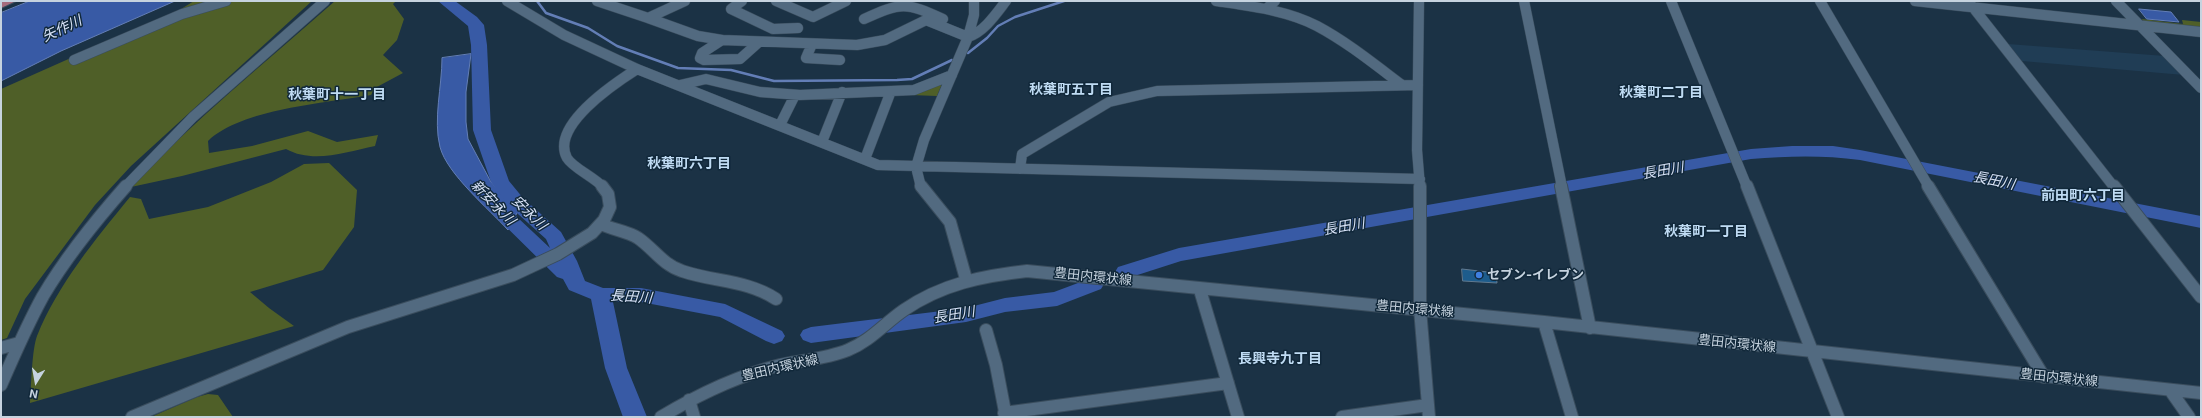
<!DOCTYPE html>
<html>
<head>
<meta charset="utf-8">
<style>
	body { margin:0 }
	#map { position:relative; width:2202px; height:418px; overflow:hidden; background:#1b3245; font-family:Inter,sans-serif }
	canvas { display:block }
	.frame { position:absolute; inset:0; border:2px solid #c6d3df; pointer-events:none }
	.north { position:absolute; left:16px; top:362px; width:40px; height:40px; -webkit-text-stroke:3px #11283a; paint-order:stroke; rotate:191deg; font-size:11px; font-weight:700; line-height:16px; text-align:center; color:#c6d3df }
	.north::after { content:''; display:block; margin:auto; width:14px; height:18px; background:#c6d3df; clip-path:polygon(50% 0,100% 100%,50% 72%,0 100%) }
</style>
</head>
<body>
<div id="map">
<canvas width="2202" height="418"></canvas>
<div class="frame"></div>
<div class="north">N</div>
</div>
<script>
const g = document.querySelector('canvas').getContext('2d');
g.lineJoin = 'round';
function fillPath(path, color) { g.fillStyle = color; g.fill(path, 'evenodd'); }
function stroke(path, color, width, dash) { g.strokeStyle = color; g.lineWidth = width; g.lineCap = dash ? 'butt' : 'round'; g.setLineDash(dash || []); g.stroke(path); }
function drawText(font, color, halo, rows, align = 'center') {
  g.font = font + ' Inter,"Noto Sans JP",sans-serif'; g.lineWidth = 3; g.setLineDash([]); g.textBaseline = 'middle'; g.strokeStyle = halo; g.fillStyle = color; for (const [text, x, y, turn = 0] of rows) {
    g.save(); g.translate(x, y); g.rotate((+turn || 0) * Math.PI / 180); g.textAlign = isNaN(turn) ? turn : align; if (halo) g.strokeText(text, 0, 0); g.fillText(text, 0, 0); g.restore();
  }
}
fillPath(new Path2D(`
	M 2008,44 L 2165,56 L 2184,75 L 2022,61 Z`), '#203d55');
fillPath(new Path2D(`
	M 194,1 L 312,1 L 131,166 L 95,205 L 25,299 L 7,338 L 1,340 L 1,89 L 181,9 Z
	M 335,1 L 396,1 L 393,4 L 404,19 L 397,40 L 383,55 L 403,73 L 375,88 L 371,95 C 326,103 241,109 208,141 L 209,153 L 252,146 L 308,131 L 337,142 L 378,135 L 375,146 C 346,152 313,164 286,149 L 182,176 L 131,187 C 194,120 266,62 335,1 Z
	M 2142,19 L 2183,24 L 2182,20 L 2201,22 L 2201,31 L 2144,24 Z
	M 936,84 L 942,84 L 937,96 L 910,95 Z
	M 329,163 L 357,190 L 354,227 L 323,270 L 250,292 L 269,308 L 294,326 L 30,403 C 31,387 32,349 37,336 C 58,284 95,240 130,197 L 141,199 L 149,219 L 208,207 L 271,182 L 304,164 Z
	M 208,394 L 218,395 L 233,417 L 151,417 L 197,397 Z`), '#4f5f28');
const water = new Path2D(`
	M 30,1 L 175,1 L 61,51 L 1,81 L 1,13 Z
	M 2139,9 L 2171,12 L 2179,22 L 2147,19 Z
	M 471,54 L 466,92 L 466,122 L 468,139 L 491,182 L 518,211 L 508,230 C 489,209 447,174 440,147 C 433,119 442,87 442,58 Z`);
fillPath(water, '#385aa5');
stroke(water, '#637eb6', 1);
stroke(new Path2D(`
	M 537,1 L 546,13 L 588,28 L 617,46 L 678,68 L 731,70 L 774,81 L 897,80 L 912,79 L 952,60
	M 968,53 L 987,38 L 998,26 L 1015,17 L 1064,1`), '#637eb6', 2.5);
fillPath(new Path2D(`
	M 438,1 L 455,1 L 477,17 L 484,25 L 487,45 L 491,130 L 509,181 L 523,198 L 561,232 L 577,261 L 585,281 L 603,288 L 641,288 L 725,304 L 782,331 L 785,336 L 782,341 L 774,344 L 766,341 L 720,317 L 641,302 L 613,302 L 627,368 L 647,417 L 623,417 L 605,368 L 591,299 L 569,290 L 563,279 L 557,277 L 484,205 L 486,201 L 493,199 L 500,201 L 550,248 L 546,239 L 509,206 L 491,182 L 473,130 L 471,45 L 468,26 Z
	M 1792,146 L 1833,146 L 1860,150 L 2201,216 L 2201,228 L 1860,160 C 1823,155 1788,156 1751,159 L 1181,261 L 1125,279 L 1118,277 L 1115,272 L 1118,267 L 1179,248 L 1751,149 Z
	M 1094,277 L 1101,279 L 1104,284 L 1101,289 L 1057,306 L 1005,312 L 966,322 L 811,343 L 803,340 L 800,335 L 803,330 L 811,327 L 966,308 L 1005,298 L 1054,292 Z`), '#385aa5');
const building = new Path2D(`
	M 1462,269 L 1496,273 L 1497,283 L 1463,281 Z`);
fillPath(building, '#1d5c8c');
stroke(building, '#617a90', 1);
const minorFar1 = new Path2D(`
	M 507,1 L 564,35 L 637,69 L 878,165 L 1420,179
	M 597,1 L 648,18 L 685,1
	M 742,1 L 731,9 L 773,29 L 798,28
	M 776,1 L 813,17 L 846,1
	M 1216,1 C 1249,6 1286,10 1317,26 C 1347,42 1374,64 1402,85
	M 1419,1 L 1417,150 L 1420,187
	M 1524,1 L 1562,187
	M 1671,1 L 1747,187
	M 1820,1 L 1929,187
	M 1915,1 L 2201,32
	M 1968,1 L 2114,187
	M 2116,1 L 2201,88
	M 1266,9 L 1275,1
	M 648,18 L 698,36 L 722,40 L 857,45 L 885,40 L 926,20 L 968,37 C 984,32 996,14 1006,1
	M 864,19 C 901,2 906,2 943,19
	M 722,40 L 702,53 L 700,58 L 704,60 L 740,59 L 759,42
	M 812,44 L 806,58 L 840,60
	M 74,60 L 182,14 L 226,1
	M 680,85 L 706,79 L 760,92 L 800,95 L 914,90 L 952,75
	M 780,125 L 795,95
	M 822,142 L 842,92
	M 865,159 L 891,91
	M 1020,169 L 1022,154 L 1109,102 L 1157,91 L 1418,85
	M 125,187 L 193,117 L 325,1
	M 603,187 C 594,177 573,168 567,158 C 550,126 615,83 637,69
	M 921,187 L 916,167 L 924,140 L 968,37 L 974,15 L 974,1`);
const minor = new Path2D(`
	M 921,186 L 950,222 L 966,279
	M 1420,186 L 1420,309 L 1429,417
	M 1561,186 L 1590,328
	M 1747,186 L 1838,417
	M 1928,186 L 2044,377
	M 2114,186 L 2201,297
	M 601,224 C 613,230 627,231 638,238 C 654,249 663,265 682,271 C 714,282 747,280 776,299
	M 1200,290 L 1238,417
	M 1544,322 L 1572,417
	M 986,330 L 996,365 L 1006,417
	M 1,348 L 19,343
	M 1,385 C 14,355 27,325 43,296 C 66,257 96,220 126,186
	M 2170,390 L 2189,417
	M 689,400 L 694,417
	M 1004,413 L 1228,383
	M 132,417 L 348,327 L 513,275 L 558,254 L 592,233 L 604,220 L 610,207 L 608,194 L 602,186
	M 661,417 C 699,394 736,376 780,365 C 802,360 826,359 848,350 C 870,341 885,323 904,310 C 942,284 982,276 1027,271 L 1544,322 L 2201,393
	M 1342,417 L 1428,405`);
const major = new Path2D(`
	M 16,1 L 1,8 L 1,2 Z`);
stroke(minorFar1, '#3a4d5d', 11);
stroke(minor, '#3a4d5d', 14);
stroke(major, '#3a4d5d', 2);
stroke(minorFar1, '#526a80', 10);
stroke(minor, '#526a80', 12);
fillPath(major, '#a66c7d');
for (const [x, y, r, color] of [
	[1479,275,4,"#3f7fe0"]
]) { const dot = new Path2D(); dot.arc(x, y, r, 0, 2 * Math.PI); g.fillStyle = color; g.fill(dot); stroke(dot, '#11283a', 1.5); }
drawText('bold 13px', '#c6d3df', '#11283a', [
	["セブン-イレブン",1487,275]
], 'left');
drawText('13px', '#c6d3df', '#11283a', [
	["豊田内環状線",1093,277,6],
	["豊田内環状線",1415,309,5],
	["豊田内環状線",1737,344,6],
	["豊田内環状線",780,368,-13],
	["豊田内環状線",2059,378,6]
]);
drawText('italic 14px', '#d7e2f7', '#11283a', [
	["矢作川",62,29,-25],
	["長田川",1663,171,-10],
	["長田川",1994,181,11],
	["新安永川",493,203,46],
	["安永川",529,213,44],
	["長田川",1344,227,-10],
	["長田川",631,297,4],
	["長田川",954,315,-9]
]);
drawText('bold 14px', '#bfdbf3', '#11283a', [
	["秋葉町五丁目",1071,90],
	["秋葉町二丁目",1661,93],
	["秋葉町十一丁目",337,95],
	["秋葉町六丁目",689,164],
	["前田町六丁目",2083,196],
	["秋葉町一丁目",1706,232],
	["長興寺九丁目",1280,359]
]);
</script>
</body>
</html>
